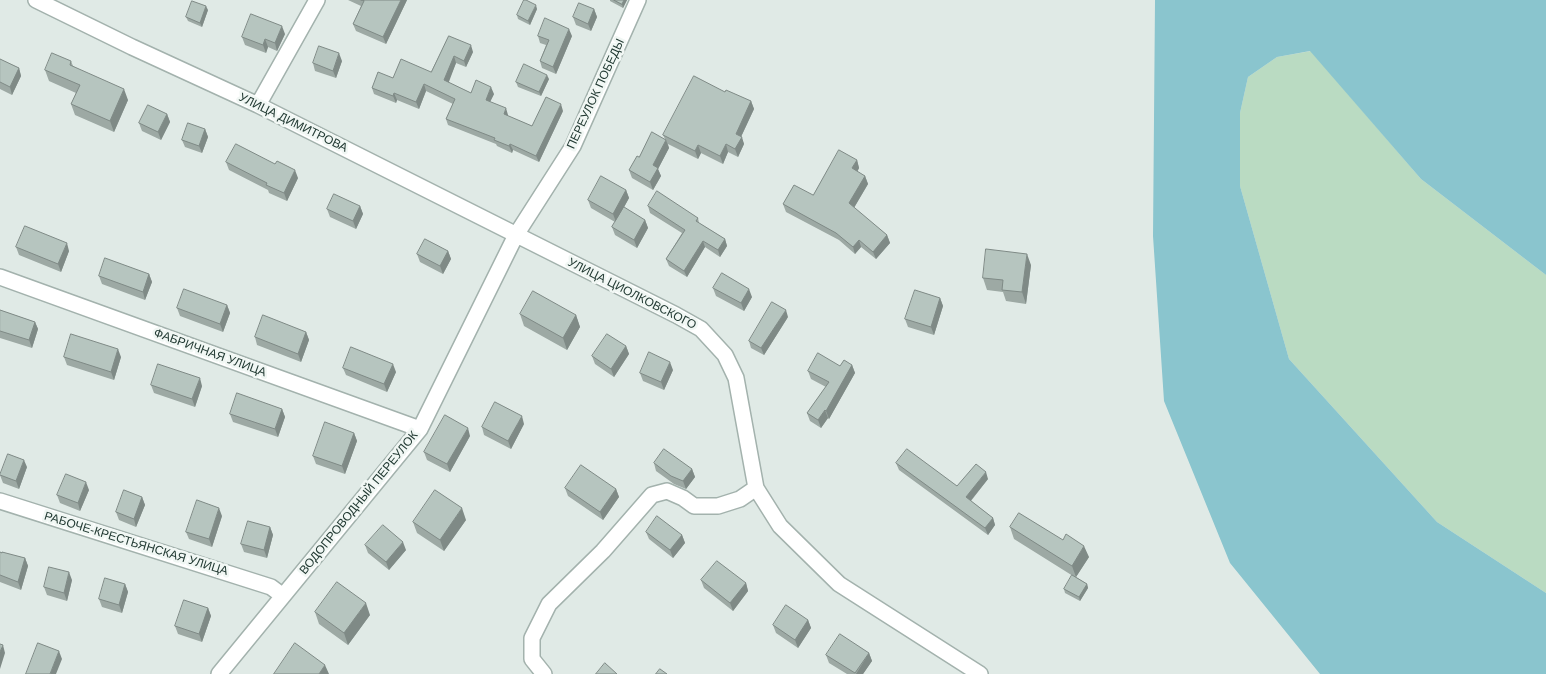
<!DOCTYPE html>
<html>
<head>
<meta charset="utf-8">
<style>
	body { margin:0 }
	canvas { display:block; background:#e0eae6 }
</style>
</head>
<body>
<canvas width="1546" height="674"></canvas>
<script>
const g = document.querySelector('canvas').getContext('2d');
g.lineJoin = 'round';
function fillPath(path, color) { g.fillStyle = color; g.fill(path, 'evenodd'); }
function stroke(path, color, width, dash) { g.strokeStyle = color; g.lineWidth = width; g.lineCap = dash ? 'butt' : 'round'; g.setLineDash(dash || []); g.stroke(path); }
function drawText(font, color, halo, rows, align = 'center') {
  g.font = font + ' Helvetica,sans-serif'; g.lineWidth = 5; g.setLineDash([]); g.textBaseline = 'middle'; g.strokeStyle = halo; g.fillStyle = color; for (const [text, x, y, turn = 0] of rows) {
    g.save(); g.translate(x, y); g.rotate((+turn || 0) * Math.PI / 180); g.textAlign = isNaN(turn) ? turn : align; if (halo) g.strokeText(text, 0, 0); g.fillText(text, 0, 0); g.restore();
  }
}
fillPath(new Path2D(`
	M 1311,51 L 1421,179 L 1546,275 L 1546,593 L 1437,522 L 1289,359 L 1240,186 L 1240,113 L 1248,77 L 1277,57 Z`), '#badbc2');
fillPath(new Path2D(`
	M 1155,0 L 1546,0 L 1546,275 L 1421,179 L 1310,51 L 1277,57 L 1248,77 L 1240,113 L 1240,186 L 1289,359 L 1437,522 L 1546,593 L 1546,674 L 1320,674 L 1230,563 L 1164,401 L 1153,236 Z`), '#8ac5ce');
const street = new Path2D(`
	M 36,0 L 132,47 L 258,105 L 676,315 L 701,329 L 725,355 L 736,378 L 756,488 L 780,526 L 839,584 L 980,674
	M 258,105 L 317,0
	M 0,277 L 420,429
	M 0,501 L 271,587 L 283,596
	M 219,674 L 420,429 L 516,235 L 573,146 L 638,0
	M 544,674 L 532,659 L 532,638 L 549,604 L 603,551 L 652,495 L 667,491 L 683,498 L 694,506 L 718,506 L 740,499 L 756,488`);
stroke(street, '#a3b2ad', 18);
stroke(street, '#fff', 15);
fillPath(new Path2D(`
	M 348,0 L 407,0 L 386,44 L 356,31 L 353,24 L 361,6 Z
	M 610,0 L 627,0 L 623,8 L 610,1 Z
	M 537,9 L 530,25 L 518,19 L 517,15 Z
	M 594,9 L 597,17 L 591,31 L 576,25 L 573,17 Z
	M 208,10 L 202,27 L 188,21 L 186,17 Z
	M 285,34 L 277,51 L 268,47 L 266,53 L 245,45 L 242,37 Z
	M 449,36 L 473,52 L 466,67 L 456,63 L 448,82 L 471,93 L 494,94 L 490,102 L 508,115 L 508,116 L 532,126 L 563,111 L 539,162 L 513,150 L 512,153 L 497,146 L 496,144 L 448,125 L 446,119 L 453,104 L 426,91 L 419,109 L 397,100 L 396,103 L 374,94 L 372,88 L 393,78 L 431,72 Z
	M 538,36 L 572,36 L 556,74 L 542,68 L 540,61 L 546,45 L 540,43 Z
	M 0,59 L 19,68 L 21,76 L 12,95 L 0,89 Z
	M 71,61 L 73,66 L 128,100 L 114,132 L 75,115 L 71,104 L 76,93 L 49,81 L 45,70 Z
	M 342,61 L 336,78 L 315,71 L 313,63 Z
	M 549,79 L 541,96 L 518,87 L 516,82 Z
	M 725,92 L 751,101 L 754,109 L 741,137 L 744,144 L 738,157 L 728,152 L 723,164 L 701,153 L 698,159 L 668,144 L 669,148 L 658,169 L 661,176 L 653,190 L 632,178 L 629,170 L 639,157 L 665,139 L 663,135 Z
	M 167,114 L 170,122 L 161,140 L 142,131 L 139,123 Z
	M 205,129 L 208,137 L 202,153 L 185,147 L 182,140 Z
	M 857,160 L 859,168 L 857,172 L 865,176 L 868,184 L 854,208 L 887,235 L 890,243 L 876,259 L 861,247 L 855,254 L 839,240 L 786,212 L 783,204 L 813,195 Z
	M 226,162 L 298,178 L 287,201 L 269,193 L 268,190 L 229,170 Z
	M 626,190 L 629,198 L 620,214 L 645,220 L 648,228 L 637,248 L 615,235 L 612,227 L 615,222 L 591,208 L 588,200 Z
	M 360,206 L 363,214 L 356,229 L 330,217 L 327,209 Z
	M 648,206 L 698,218 L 699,223 L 725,239 L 727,246 L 720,257 L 705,247 L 687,277 L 669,266 L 666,259 L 682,233 L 650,213 Z
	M 16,247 L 69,251 L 61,272 L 19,255 Z
	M 448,251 L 451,259 L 443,274 L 420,262 L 417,254 Z
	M 1031,265 L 1026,304 L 1006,301 L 1003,292 L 987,290 L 983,278 Z
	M 149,274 L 152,282 L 145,300 L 102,284 L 99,276 Z
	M 713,288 L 752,297 L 744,311 L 716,296 Z
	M 940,298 L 943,306 L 934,335 L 908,327 L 905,319 Z
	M 227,305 L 230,313 L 223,332 L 180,316 L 177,308 Z
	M 0,310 L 35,322 L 38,329 L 32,348 L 0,338 Z
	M 520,314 L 576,315 L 580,327 L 567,350 L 524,326 Z
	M 788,317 L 764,355 L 751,348 L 749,341 Z
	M 306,332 L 309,340 L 301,362 L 257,345 L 255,337 Z
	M 626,346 L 629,354 L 614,377 L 595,364 L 592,356 Z
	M 64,357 L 121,357 L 114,380 L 67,365 Z
	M 852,365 L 855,373 L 829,419 L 828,418 L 821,428 L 810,421 L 807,413 L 826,387 L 811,379 L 808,371 L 840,366 Z
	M 343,368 L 396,372 L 387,392 L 346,375 Z
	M 673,370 L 664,390 L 643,381 L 640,373 Z
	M 151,385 L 202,386 L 195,407 L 154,393 Z
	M 282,409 L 285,417 L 278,437 L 233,422 L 230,414 Z
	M 524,424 L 511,449 L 484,435 L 482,427 Z
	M 354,433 L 357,441 L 345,474 L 316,464 L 313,456 Z
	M 470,436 L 450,472 L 427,460 L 424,452 Z
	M 654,463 L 692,469 L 695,477 L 686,489 L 674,484 L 656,471 Z
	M 896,463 L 957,486 L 988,479 L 971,501 L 993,518 L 995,525 L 988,535 L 899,470 Z
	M 27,467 L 19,489 L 3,483 L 0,475 Z
	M 565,488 L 616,489 L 619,497 L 603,520 L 568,496 Z
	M 89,490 L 80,511 L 60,503 L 57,495 Z
	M 142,497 L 145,505 L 136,527 L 119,520 L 116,512 Z
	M 222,516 L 212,547 L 189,539 L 186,532 Z
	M 466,520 L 444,551 L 417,533 L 413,522 Z
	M 270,527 L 273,535 L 267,558 L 244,552 L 241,544 Z
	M 1010,527 L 1089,557 L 1076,577 L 1087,584 L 1088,588 L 1080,601 L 1065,593 L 1064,589 L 1073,576 L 1014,539 Z
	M 646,532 L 682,535 L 685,543 L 673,558 L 649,539 Z
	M 365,545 L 406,550 L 389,570 L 368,553 Z
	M 0,552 L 25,558 L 28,566 L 21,590 L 0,582 Z
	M 72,580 L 67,601 L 47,595 L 44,587 Z
	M 701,580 L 746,583 L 748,591 L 733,611 L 704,588 Z
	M 125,584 L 128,592 L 122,613 L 102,607 L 99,599 Z
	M 208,608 L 211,616 L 202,642 L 178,634 L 175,626 Z
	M 315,612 L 370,615 L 348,645 L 319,624 Z
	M 808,620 L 811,628 L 798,648 L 776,633 L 773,625 Z
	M 869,653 L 872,661 L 863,674 L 847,674 L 829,663 L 826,655 Z`), '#9da9a4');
fillPath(new Path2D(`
	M 401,0 L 407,0 L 386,44 L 383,37 Z
	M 624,0 L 627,0 L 623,8 L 622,4 Z
	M 536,5 L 537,9 L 530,25 L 528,21 Z
	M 206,6 L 208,10 L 202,27 L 200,23 Z
	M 594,9 L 597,17 L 591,31 L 588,24 Z
	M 282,26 L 285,34 L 277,51 L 275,43 Z
	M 569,29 L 572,36 L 556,74 L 553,67 Z
	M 265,39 L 268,47 L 266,53 L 263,45 Z
	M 471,45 L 473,52 L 466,67 L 464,61 Z
	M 339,53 L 342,61 L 336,78 L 333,71 Z
	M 454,56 L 456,63 L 447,87 L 444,80 Z
	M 19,68 L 21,76 L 12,95 L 10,87 Z
	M 547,75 L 549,79 L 541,96 L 539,92 Z
	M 424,84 L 426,91 L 419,109 L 416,102 Z
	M 491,87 L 494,94 L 488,106 L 486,100 Z
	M 124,89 L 128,100 L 114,132 L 110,121 Z
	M 394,93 L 397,100 L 396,103 L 393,96 Z
	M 751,101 L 754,109 L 739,141 L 742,137 L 744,144 L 738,157 L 735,149 L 736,134 Z
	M 561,104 L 563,111 L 539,162 L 536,156 Z
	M 506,108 L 508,115 L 506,120 L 504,114 Z
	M 167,114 L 170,122 L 161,140 L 158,132 Z
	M 205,129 L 208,137 L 202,153 L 199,146 Z
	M 666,140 L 669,148 L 658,169 L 661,176 L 653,190 L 650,182 L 653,165 Z
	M 510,144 L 513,150 L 512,153 L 509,146 Z
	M 726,144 L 728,152 L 723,164 L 720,156 Z
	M 698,145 L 701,153 L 698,159 L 695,151 Z
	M 857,160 L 859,168 L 855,176 L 852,168 Z
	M 295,170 L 298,178 L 287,201 L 284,193 Z
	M 865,176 L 868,184 L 852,211 L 849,203 Z
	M 626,190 L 629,198 L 616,222 L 613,214 Z
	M 360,206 L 363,214 L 356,229 L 353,221 Z
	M 645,220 L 648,228 L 637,248 L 634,240 Z
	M 887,235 L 890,243 L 876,259 L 873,252 Z
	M 725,239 L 727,246 L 720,257 L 718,250 Z
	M 859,240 L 861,247 L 855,254 L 853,247 Z
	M 703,241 L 705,247 L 687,277 L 684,271 Z
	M 67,243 L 69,251 L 61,272 L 58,264 Z
	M 448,251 L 451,259 L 443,274 L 440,266 Z
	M 1027,254 L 1031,265 L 1026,304 L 1022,292 Z
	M 149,274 L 152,282 L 145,300 L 143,292 Z
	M 749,289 L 752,297 L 744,311 L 741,303 Z
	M 940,298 L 943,306 L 934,335 L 931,327 Z
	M 227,305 L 230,313 L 223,332 L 220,324 Z
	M 786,310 L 788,317 L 764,355 L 761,348 Z
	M 576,315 L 580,327 L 567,350 L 563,338 Z
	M 35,322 L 38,329 L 32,348 L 29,340 Z
	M 306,332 L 309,340 L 301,362 L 298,354 Z
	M 626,346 L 629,354 L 614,377 L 611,369 Z
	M 118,349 L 121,357 L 114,380 L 111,372 Z
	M 670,362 L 673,370 L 664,390 L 661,382 Z
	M 393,364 L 396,372 L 387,392 L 384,384 Z
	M 852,365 L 855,373 L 829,419 L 826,411 Z
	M 200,378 L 202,386 L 195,407 L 192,399 Z
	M 282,409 L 285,417 L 278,437 L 275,429 Z
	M 825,410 L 828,418 L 821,428 L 818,420 Z
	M 522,416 L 524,424 L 511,449 L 508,441 Z
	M 468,428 L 470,436 L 450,472 L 447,464 Z
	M 354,433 L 357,441 L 345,474 L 342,466 Z
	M 24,460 L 27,467 L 19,489 L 16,481 Z
	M 692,469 L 695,477 L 686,489 L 683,481 Z
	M 986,472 L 988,479 L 968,504 L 966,497 Z
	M 86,482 L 89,490 L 80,511 L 78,503 Z
	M 616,489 L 619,497 L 603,520 L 600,512 Z
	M 142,497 L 145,505 L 136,527 L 134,519 Z
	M 219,508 L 222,516 L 212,547 L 209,539 Z
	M 462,508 L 466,520 L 444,551 L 440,540 Z
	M 993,518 L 995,525 L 988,535 L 985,528 Z
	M 270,527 L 273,535 L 267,558 L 264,550 Z
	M 682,535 L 685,543 L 673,558 L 670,550 Z
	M 403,542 L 406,550 L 389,570 L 386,562 Z
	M 1084,546 L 1089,557 L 1076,577 L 1072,566 Z
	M 25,558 L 28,566 L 21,590 L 18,582 Z
	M 69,572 L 72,580 L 67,601 L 64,593 Z
	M 746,583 L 748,591 L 733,611 L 730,603 Z
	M 125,584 L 128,592 L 122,613 L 119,605 Z
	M 1087,584 L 1088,588 L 1080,601 L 1079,597 Z
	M 366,603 L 370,615 L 348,645 L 344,633 Z
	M 208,608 L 211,616 L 202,642 L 199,634 Z
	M 808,620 L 811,628 L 798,648 L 795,640 Z
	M 3,645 L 5,653 L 0,669 L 0,652 Z
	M 59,651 L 62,659 L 56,674 L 50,674 Z
	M 869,653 L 872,661 L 863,674 L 856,674 Z
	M 325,665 L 329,674 L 319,674 Z`), '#7f8a86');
const building = new Path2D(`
	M 361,0 L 401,0 L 383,37 L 353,24 L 364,1 Z
	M 524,0 L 526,0 L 536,5 L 528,21 L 517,15 Z
	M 614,0 L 624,0 L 622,4 Z
	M 192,1 L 206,6 L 200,23 L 186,17 Z
	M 579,3 L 594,9 L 588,24 L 573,17 Z
	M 251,14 L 282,26 L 275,43 L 265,39 L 263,45 L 242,37 Z
	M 545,18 L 569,29 L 553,67 L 540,61 L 549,40 L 538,36 Z
	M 449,36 L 471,45 L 464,61 L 454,56 L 444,80 L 471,93 L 476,80 L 491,87 L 486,100 L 506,108 L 504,114 L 532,126 L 546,97 L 561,104 L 536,156 L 510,144 L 509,146 L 494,140 L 495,138 L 446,119 L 455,99 L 424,84 L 416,102 L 394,93 L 393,96 L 372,88 L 378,72 L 393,78 L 401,59 L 431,72 Z
	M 319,46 L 339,53 L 333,71 L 313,63 Z
	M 52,53 L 71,61 L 70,65 L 124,89 L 110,121 L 71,104 L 80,85 L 45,70 Z
	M 0,59 L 19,68 L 10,87 L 0,82 Z
	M 524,64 L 547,75 L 539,92 L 516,82 Z
	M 694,76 L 725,92 L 726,90 L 751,101 L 736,134 L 742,137 L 735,149 L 726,144 L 720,156 L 698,145 L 695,151 L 663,135 Z
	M 148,105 L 167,114 L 158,132 L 139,123 Z
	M 188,123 L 205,129 L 199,146 L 182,140 Z
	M 652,132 L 666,140 L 653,165 L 658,168 L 650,182 L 629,170 L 637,156 L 639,157 Z
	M 236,144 L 275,164 L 277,161 L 295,170 L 284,193 L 266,185 L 267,183 L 226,162 Z
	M 839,150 L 857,160 L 852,168 L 865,176 L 849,203 L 887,235 L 873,252 L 859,240 L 853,247 L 836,233 L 783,204 L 794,185 L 813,195 Z
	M 601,176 L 626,190 L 613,214 L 588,200 Z
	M 657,191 L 698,218 L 696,221 L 725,239 L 718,250 L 703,241 L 684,271 L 666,259 L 685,230 L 648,206 Z
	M 334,194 L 360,206 L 353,221 L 327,209 Z
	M 624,207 L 645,220 L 634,240 L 612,227 Z
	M 25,226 L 67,243 L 58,264 L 16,247 Z
	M 425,239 L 448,251 L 440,266 L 417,254 Z
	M 986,249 L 1027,254 L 1022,292 L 1002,290 L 1003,280 L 983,278 Z
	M 105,258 L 149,274 L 143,292 L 99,276 Z
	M 722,273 L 749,289 L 741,303 L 713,288 Z
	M 184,289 L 227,305 L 220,324 L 177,308 Z
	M 915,290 L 940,298 L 931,327 L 905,319 Z
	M 533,291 L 576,315 L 563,338 L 520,314 Z
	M 772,302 L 786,310 L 761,348 L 749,341 Z
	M 0,310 L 35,322 L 29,340 L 0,331 Z
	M 263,315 L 306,332 L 298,354 L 255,337 Z
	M 71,334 L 118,349 L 111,372 L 64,357 Z
	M 607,334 L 626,346 L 611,369 L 592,356 Z
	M 351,347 L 393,364 L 384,384 L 343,368 Z
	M 649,352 L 670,362 L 661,382 L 640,373 Z
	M 818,353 L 840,366 L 844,360 L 852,365 L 826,411 L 825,410 L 818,420 L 807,413 L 829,382 L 808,371 Z
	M 158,364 L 200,378 L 192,399 L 151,385 Z
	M 237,393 L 282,409 L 275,429 L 230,414 Z
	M 495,402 L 522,416 L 508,441 L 482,427 Z
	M 445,415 L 468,428 L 447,464 L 424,452 Z
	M 325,422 L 354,433 L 342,466 L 313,456 Z
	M 664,449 L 692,469 L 683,481 L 671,476 L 654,463 Z
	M 907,449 L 957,486 L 976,464 L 986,472 L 966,497 L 993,518 L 985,528 L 896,463 Z
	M 8,454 L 24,460 L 16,481 L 0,475 Z
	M 581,465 L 616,489 L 600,512 L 565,488 Z
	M 66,474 L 86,482 L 78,503 L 57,495 Z
	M 124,490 L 142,497 L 134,519 L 116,512 Z
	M 435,490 L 462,508 L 440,540 L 413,522 Z
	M 197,500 L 219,508 L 209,539 L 186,532 Z
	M 1019,513 L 1063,540 L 1066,534 L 1084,546 L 1072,566 L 1010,527 Z
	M 657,516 L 682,535 L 670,550 L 646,532 Z
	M 248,521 L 270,527 L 264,550 L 241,544 Z
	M 383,525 L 403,542 L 386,562 L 365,545 Z
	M 0,552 L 2,553 L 2,552 L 25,558 L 18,582 L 0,575 Z
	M 717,561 L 746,583 L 730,603 L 701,580 Z
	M 49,567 L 69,572 L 64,593 L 44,587 Z
	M 1072,575 L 1087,584 L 1079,597 L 1064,589 Z
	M 105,578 L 125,584 L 119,605 L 99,599 Z
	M 337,582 L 366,603 L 344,633 L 315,612 Z
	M 184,600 L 208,608 L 199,634 L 175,626 Z
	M 786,605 L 808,620 L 795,640 L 773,625 Z
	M 840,634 L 869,653 L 855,673 L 826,655 Z
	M 38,643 L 59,651 L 50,674 L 26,674 Z
	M 295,643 L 325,665 L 319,674 L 274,674 Z
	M 0,644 L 3,645 L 0,652 Z
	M 605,663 L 617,674 L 596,674 Z
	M 660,669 L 667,674 L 656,674 Z`);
fillPath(building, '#b6c5bf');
stroke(building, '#7f8a86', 1);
drawText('12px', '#223a33', '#f1f7f4', [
	["ПЕРЕУЛОК ПОБЕДЫ",596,94,-65],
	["УЛИЦА ДИМИТРОВА",293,123,26],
	["УЛИЦА ЦИОЛКОВСКОГО",632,294,27],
	["ФАБРИЧНАЯ УЛИЦА",210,353,20],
	["ВОДОПРОВОДНЫЙ ПЕРЕУЛОК",359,503,-51],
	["РАБОЧЕ-КРЕСТЬЯНСКАЯ УЛИЦА",136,544,17]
]);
</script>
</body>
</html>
